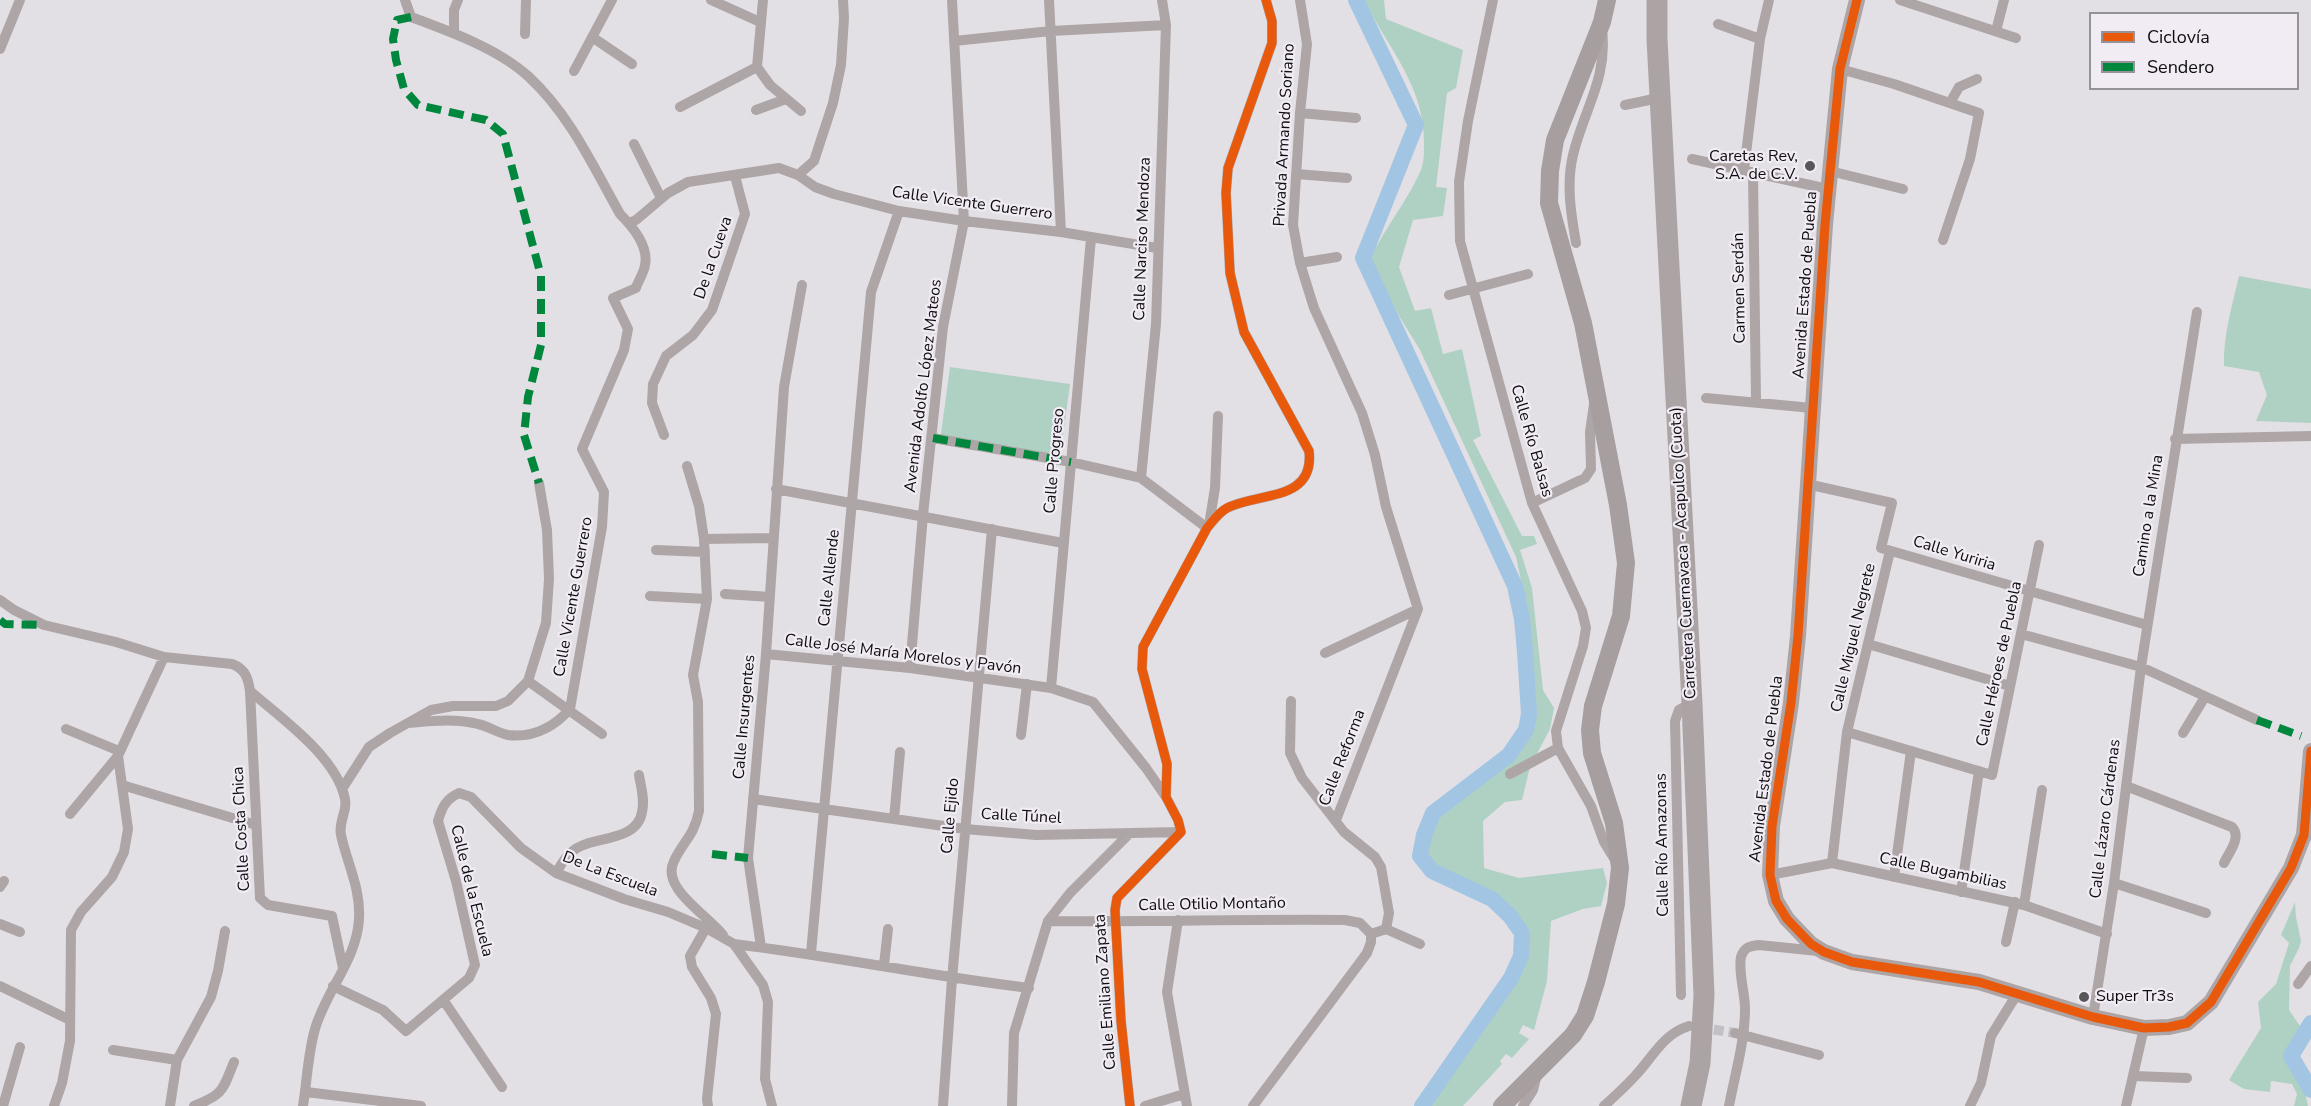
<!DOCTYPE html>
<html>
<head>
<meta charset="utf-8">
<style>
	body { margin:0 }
	#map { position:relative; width:2311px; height:1106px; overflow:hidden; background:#e3e0e5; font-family:"Nunito Sans",sans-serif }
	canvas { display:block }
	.legend { position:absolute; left:2089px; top:12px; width:210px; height:78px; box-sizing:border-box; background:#f1ebf4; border:2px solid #969298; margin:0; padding:8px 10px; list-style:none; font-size:18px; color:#0e0c0f }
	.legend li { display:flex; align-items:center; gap:12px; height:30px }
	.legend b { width:30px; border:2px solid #969298 }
</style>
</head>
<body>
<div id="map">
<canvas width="2311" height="1106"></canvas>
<ul class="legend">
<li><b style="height:8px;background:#e8590c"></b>Ciclovía</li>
<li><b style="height:8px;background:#00873e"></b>Sendero</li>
</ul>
</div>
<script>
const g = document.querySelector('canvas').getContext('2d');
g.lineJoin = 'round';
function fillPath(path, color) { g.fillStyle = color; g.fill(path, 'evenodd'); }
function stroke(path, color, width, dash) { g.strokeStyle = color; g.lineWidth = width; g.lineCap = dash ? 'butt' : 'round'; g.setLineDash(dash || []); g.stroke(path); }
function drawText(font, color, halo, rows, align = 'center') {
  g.font = font + ' "Nunito Sans",sans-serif'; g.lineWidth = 4.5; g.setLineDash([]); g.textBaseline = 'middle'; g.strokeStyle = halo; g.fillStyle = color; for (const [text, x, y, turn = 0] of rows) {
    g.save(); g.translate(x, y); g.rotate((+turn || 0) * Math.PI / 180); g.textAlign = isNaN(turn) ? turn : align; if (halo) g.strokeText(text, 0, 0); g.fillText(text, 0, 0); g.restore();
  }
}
fillPath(new Path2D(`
	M 1364,0 L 1384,0 L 1386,19 L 1463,50 L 1456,88 L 1447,93 L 1436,187 L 1447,188 L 1443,216 L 1413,220 L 1399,267 L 1415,311 L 1431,308 L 1443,354 L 1462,349 L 1481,436 L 1473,440 L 1522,536 L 1534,536 L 1537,544 L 1520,550 L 1532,588 L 1543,690 L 1554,708 L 1550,729 L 1530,767 L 1522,800 L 1505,802 L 1483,821 L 1484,868 L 1519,878 L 1603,868 L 1607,883 L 1601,906 L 1583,909 L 1551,921 L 1547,981 L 1534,1030 L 1523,1025 L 1519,1033 L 1529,1039 L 1512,1058 L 1506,1054 L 1500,1061 L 1502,1064 L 1463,1106 L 1428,1106 L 1511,987 L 1519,968 L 1520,948 L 1520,935 L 1515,920 L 1505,907 L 1485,894 L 1462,885 L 1436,871 L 1419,854 L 1416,834 L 1427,817 L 1446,800 L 1504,766 L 1519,747 L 1525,726 L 1528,613 L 1516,557 L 1420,350 L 1399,316 L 1370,259 C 1384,229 1406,203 1420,172 C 1424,164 1424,154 1424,145 C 1425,86 1389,50 1364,0 Z
	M 2239,276 L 2311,289 L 2311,423 L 2256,421 L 2267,395 L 2259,372 L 2224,366 C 2223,336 2232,306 2239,276 Z
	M 950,367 L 1070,384 L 1060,458 L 940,441 Z
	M 2295,902 L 2296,917 L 2301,941 L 2299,948 L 2290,966 L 2289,1010 L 2304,1032 L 2305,1047 L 2299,1057 L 2298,1066 L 2310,1087 L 2306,1097 L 2308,1106 L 2294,1106 L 2297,1094 L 2292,1084 L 2271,1081 L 2270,1092 L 2244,1089 L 2229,1080 L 2261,1028 L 2258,1002 L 2276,984 L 2289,943 L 2281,935 Z`), '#afd1c3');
stroke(new Path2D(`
	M 1356,0 L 1416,125 L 1363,258 L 1515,586 L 1522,619 L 1525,652 L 1529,714 L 1526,730 L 1509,755 L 1433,813 L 1424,835 L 1420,856 L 1432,871 L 1492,899 L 1510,916 L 1522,933 L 1521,956 L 1511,978 L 1422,1106
	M 2311,1023 L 2291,1056 L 2311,1090`), '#a2c5e3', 16);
stroke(new Path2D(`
	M 1699,1027 L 1735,1033`), '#c3c0c5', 10, [10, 5]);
stroke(new Path2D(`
	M 405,0 L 411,17 C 449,31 499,49 529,77 C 570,115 593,166 620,214 C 633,227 649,246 645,265 C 644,273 638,281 636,288 L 613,298 L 628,329 L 624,350 L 582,449 L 604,492 L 602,527 L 570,709 C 554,727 533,738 508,735 C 498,733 488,726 478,724 C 455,718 431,721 408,723
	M 711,0 L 760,22
	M 1049,0 L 1061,232
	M 1300,0 L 1307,44 L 1300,113 L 1293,225 L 1300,263 L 1314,308 L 1362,413 L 1375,455 L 1386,507 L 1418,609 L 1336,820
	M 1493,0 L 1468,121 L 1459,182 L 1460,241 L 1532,503 L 1582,611 L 1586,628 L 1583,646 L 1556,731 L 1558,748 L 1591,806 L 1604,842 L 1615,860
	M 1900,0 L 2016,38
	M 1718,24 L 1760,39
	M 1996,31 L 2004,0
	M 454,33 L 454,10 L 458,0
	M 525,34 L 526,0
	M 592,37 L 632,64
	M 954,41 L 1051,31 L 1166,25
	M 0,49 L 20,0
	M 757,67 L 763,0
	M 757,67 L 770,85 L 801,111
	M 1840,69 L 1894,84 L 1979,113 L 1970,159 L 1943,240
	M 574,71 L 612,0
	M 1950,103 L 1959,87 L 1977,79
	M 1625,105 L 1649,100 L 1660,95
	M 680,107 L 757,67
	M 756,110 L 786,99
	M 1300,113 L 1356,118
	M 634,144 L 661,198
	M 1692,159 L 1828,189
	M 1744,170 L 1760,39 L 1769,0
	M 1830,171 L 1903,189
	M 1753,173 L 1756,402
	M 1296,174 L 1347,178
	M 798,175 L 814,161 L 833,103 L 841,65 L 844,18 L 843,0
	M 629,223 L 636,220 L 668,193 L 688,182 L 779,168 L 798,175 L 815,187 L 834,194 L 899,211 L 964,221 L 1061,232 L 1157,248
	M 1576,243 C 1571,214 1566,184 1573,155 C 1584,109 1608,79 1602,29
	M 1300,263 L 1337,257
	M 1449,295 L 1528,274
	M 1706,398 L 1812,408
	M 664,435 L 652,403 L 653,384 L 666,356 L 693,335 L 712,310 L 745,214 L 735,176
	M 933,438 L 1071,462 L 1141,478 L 1207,528
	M 2175,439 L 2311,436
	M 687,466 L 699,506 L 704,539 L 707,599 L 693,675 L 698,702 L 699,811 C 694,836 684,840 674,861 C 660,888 709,916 723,935
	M 1141,478 L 1156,324 L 1166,25 L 1162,0
	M 1807,484 L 1892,503 L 1881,548 L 2147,625
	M 776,489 L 1063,543
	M 1532,503 L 1585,478 L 1591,469 L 1590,432 L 1594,404
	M 1209,525 L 1215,488 L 1218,416
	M 704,539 L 773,538
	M 656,550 L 705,552
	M 725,594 L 770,597
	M 650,596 L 707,599
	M 0,600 L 14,610 L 44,625 L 116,642 L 164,657 L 232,664 C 245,669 248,677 250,691 L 260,898 L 268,905 L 332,916 L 343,968
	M 2021,634 L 2141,667 L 2257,720
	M 1868,644 L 2010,686
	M 1325,653 L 1418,609
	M 766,654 L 910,668 L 1051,688 L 1093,702 L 1146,768 L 1166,797
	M 910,668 L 923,515 L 943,327 L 964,221 L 952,0
	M 528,681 L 602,734
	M 1051,688 L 1091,238
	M 250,691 C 281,718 337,757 345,799 C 348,811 338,821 341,835 C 347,863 361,889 359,919 C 357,959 326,991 315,1029 C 308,1053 307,1081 303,1106
	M 1291,701 L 1290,753 L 1302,778 L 1344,832 L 1375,857 L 1381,867 L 1389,913 L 1386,929 L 1371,934
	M 66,729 L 119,751
	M 1847,732 L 1992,775 L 2039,545
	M 2183,733 L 2205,697
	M 1021,735 L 1027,684
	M 1510,774 L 1558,748
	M 122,785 L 256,825
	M 2126,786 L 2232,827 C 2242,837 2229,852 2224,863
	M 342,789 L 369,747 L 390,733 L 431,710 L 453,706 L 496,706 L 508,701 L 528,681 L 546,623 L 549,579 L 547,530 L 539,483
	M 753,799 L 965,829 L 1036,835 L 1181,832
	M 70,814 L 118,756
	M 894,819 L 900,752
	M 1832,863 L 1847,732 L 1890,551
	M 556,873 C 563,861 569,851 581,846 C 601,837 638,839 642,812 C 645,800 641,787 639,775
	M 1770,875 L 1832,863 L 2024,905 L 2107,934
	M 1894,877 L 1911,751
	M 2114,883 L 2206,913
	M 0,887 L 4,881
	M 1961,892 L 1979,771
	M 2024,905 L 2042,790
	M 1178,920 L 1167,992 L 1187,1106
	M 1048,921 C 1147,922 1246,919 1345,920 L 1360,923 L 1371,934
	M 0,924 L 20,932
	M 706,928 L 690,956 L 692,967 L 711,998 L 716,1014 L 707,1099 L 708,1106
	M 1386,929 L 1420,944
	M 2006,942 L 2015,902
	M 734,944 C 833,956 930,976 1029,988
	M 761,947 L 748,858 L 766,654 L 784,387 L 802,285
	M 811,953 L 871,292 L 899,211
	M 884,965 L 888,929
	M 2298,984 L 2311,966
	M 0,986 L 70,1020
	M 333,986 L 383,1010 L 406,1031 L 469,978 L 475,965 L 456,881 L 438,821 C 442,807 446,799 459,793 L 471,797 L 521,848 L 556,873 L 624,899 L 668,912 L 706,928 L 734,944 L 763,985 L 768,1002 L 765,1079 L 772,1106
	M 1681,995 L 1675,721 L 1679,710 L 1692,703
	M 444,1001 L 502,1087
	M 2093,1017 L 2114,883 L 2141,667 L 2197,312
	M 1735,1033 L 1819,1055
	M 113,1050 L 177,1060
	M 2134,1076 L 2187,1078
	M 306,1092 L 421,1106
	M 3,1106 L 20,1047
	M 54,1106 L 62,1083 L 70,1041 L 71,930 L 81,912 L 112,877 L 124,852 L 128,829 L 118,756 L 164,657
	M 170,1106 L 177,1060 L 211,997 L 218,971 L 225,931
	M 194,1106 C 224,1094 222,1091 234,1062
	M 943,1106 L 952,979 L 992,529
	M 1012,1106 L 1014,1033 L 1048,921 L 1070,893 L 1129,834
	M 1130,1106 L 1121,1021 L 1115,910 L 1117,898 L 1181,832 L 1178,820 L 1166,797 L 1167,764 L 1142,669 L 1143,647 L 1207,528 C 1213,521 1218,513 1227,508 C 1258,492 1315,502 1309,451 L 1244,332 L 1230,273 L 1226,193 L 1228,168 L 1272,43 L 1272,21 L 1266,0
	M 1145,1106 L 1184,1094
	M 1253,1106 L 1367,953 L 1371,942 L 1371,934
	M 1523,1106 L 1533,1090 L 1537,1074
	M 1604,1106 C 1615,1096 1625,1087 1635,1076 C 1653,1057 1663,1034 1689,1026
	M 1729,1106 C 1735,1074 1745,1041 1745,1009 C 1745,992 1738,973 1741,957 C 1744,947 1750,946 1759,945 L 1818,951
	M 1970,1106 L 1981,1083 L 1991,1036 L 2017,994
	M 2126,1106 L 2144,1028`), '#aea5a6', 10);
stroke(new Path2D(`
	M 1857,0 L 1840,69 L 1825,225 L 1798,636 L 1791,703 L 1772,826 L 1770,875 L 1776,901 L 1787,919 L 1811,944 L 1824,952 L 1852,962 L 1979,982 L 2093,1017 L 2144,1028 L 2169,1027 L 2187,1023 L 2211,1002 L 2291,868 L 2304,835 L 2311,751`), '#ada4a5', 16);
stroke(new Path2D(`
	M 1502,1106 L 1573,1035 L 1585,1016 L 1596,982 L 1616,904 L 1620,868 L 1614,823 L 1592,753 L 1590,730 L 1593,706 L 1621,616 L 1626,563 L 1618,505 L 1583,323 L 1549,203 L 1550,171 L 1555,140 L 1602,22 L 1607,0`), '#a79e9f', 18);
stroke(new Path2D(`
	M 1657,0 L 1657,39 L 1692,703 L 1704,995 L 1700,1063 L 1691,1106`), '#aca4a4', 21);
stroke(new Path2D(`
	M 411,17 L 397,20 L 393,39 L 396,60 L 404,89 L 418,105 L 486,120 L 503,134 L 541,276 L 541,345 L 528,397 L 524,435 L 539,483
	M 933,438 L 1071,462
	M 0,620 L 5,624 L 44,625
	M 2257,720 L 2301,736
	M 712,854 L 748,858`), '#00873e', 8, [15, 8]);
stroke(new Path2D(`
	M 1857,0 L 1840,69 L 1825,225 L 1798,636 L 1791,703 L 1772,826 L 1770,875 L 1776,901 L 1787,919 L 1811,944 L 1824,952 L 1852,962 L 1979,982 L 2093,1017 L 2144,1028 L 2169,1027 L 2187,1023 L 2211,1002 L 2291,868 L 2304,835 L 2311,751
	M 1130,1106 L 1121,1021 L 1115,910 L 1117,898 L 1181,832 L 1178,820 L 1166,797 L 1167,764 L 1142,669 L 1143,647 L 1207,528 C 1213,521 1218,513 1227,508 C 1258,492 1315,502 1309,451 L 1244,332 L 1230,273 L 1226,193 L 1228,168 L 1272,43 L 1272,21 L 1266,0`), '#e8590c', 9);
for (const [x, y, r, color] of [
	[1810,166,6,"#59565a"],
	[2084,997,6,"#59565a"]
]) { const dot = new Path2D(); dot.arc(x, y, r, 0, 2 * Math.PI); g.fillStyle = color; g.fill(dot); stroke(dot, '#f1ebf4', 2); }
drawText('16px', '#0e0c0f', '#f1ebf4', [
	["Privada Armando Soriano",1285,135,-87],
	["Calle Vicente Guerrero",972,204,8],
	["Calle Narciso Mendoza",1143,239,-88],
	["De la Cueva",714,258,-71],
	["Avenida Estado de Puebla",1806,285,-86],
	["Carmen Serdán",1740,288,-91],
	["Avenida Adolfo López Mateos",924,386,-83],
	["Calle Río Balsas",1531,441,74],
	["Calle Progreso",1055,461,-85],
	["Camino a la Mina",2149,516,-81],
	["Carretera Cuernavaca - Acapulco (Cuota)",1684,553,-93],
	["Calle Yuriria",1954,554,17],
	["Calle Allende",830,578,-84],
	["Calle Vicente Guerrero",574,597,-80],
	["Calle Miguel Negrete",1854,638,-77],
	["Calle José María Morelos y Pavón",903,655,7],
	["Calle Héroes de Puebla",2000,664,-78],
	["Calle Insurgentes",745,717,-85],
	["Calle Reforma",1343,758,-69],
	["Avenida Estado de Puebla",1767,769,-83],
	["Calle Ejido",951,816,-85],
	["Calle Túnel",1021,817,3],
	["Calle Lázaro Cárdenas",2106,819,-83],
	["Calle Costa Chica",242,829,-93],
	["Calle Río Amazonas",1663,845,-91],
	["Calle Bugambilias",1943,872,12],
	["De La Escuela",610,875,21],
	["Calle de la Escuela",471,891,76],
	["Calle Otilio Montaño",1212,905,-1],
	["Calle Emiliano Zapata",1106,992,-94]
]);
drawText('16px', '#0e0c0f', '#f1ebf4', [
	["Caretas Rev,",1798,157],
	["S.A. de C.V.",1798,175],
	["Super Tr3s",2096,997,"left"]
], 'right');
</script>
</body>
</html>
